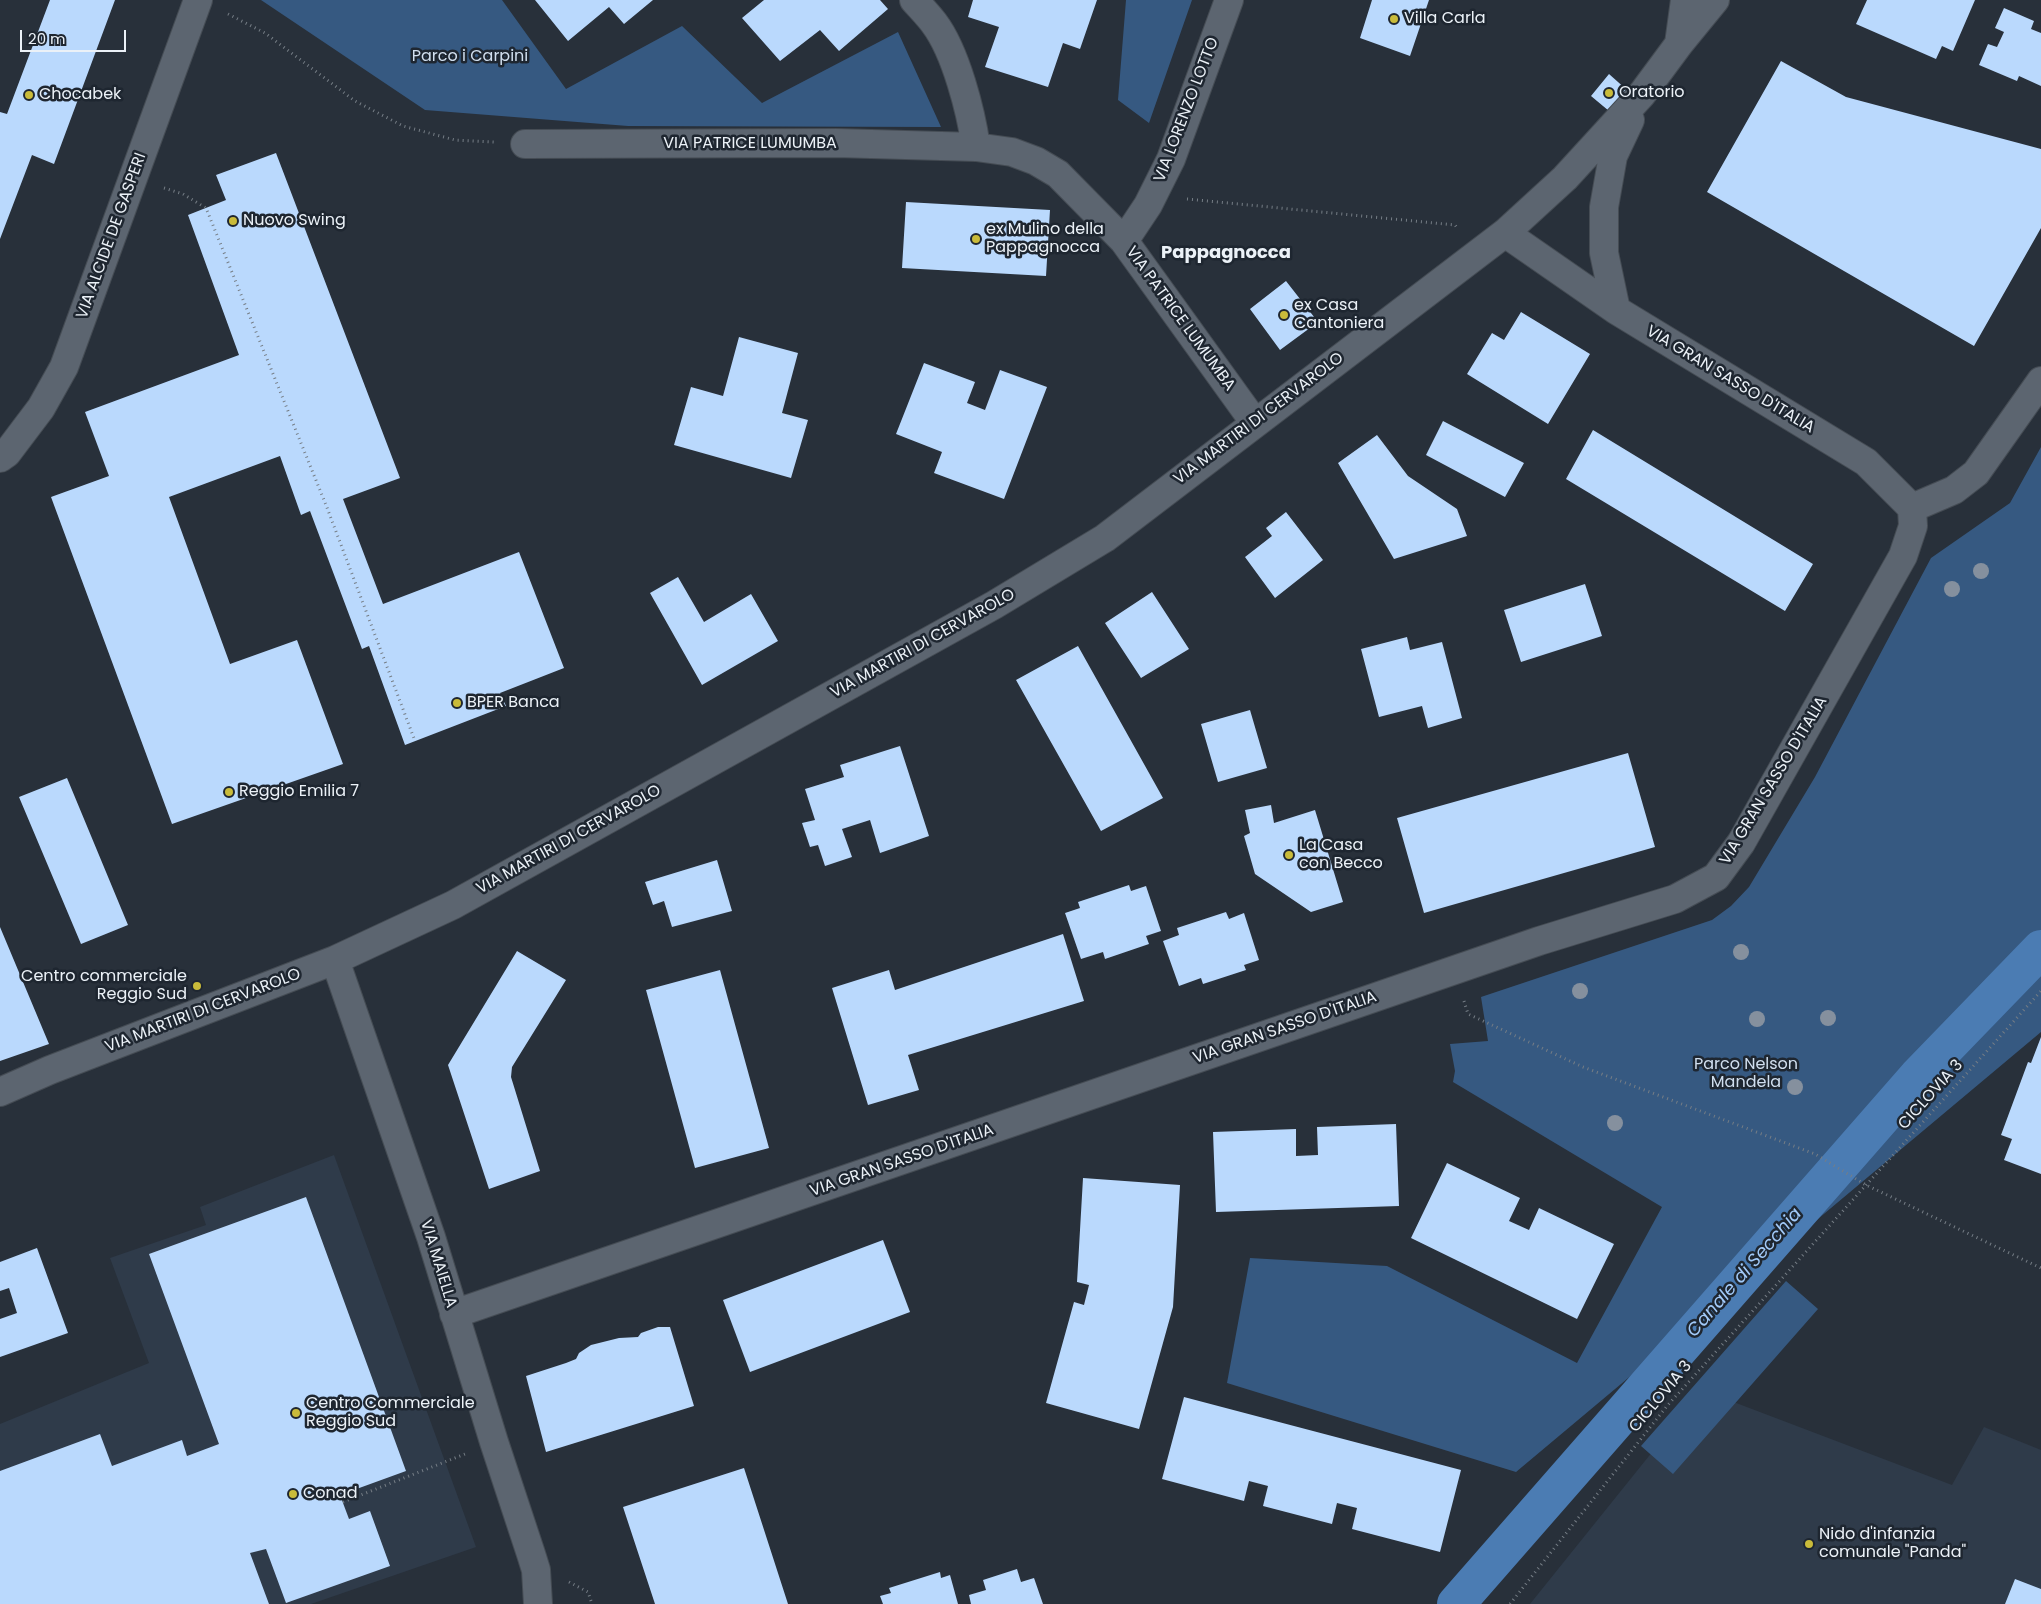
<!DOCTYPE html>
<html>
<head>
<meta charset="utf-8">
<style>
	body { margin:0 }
	#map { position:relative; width:2041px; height:1604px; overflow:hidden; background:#28303a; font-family:Poppins,sans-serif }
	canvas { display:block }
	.scale { position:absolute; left:20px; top:30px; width:106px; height:22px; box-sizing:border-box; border:2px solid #ebf1f7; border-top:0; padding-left:6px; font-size:15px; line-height:18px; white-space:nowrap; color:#ebf1f7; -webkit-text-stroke:4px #1e2630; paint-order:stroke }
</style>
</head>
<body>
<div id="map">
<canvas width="2041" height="1604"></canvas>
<div class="scale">20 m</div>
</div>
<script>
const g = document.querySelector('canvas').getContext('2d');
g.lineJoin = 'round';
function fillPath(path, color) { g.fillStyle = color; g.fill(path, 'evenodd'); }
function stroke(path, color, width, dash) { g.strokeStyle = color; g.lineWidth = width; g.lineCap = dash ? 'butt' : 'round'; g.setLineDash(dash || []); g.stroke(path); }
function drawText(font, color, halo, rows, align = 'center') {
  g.font = font + ' Poppins,sans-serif'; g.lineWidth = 5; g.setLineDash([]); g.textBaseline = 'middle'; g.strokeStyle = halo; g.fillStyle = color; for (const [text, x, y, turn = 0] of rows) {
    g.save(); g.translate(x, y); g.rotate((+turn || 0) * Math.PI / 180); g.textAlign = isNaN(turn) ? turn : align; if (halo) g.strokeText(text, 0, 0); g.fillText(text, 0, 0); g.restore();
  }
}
fillPath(new Path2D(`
	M 334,1155 L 476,1547 L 311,1604 L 0,1604 L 0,1424 L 149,1363 L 110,1258 L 206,1225 L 200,1207 Z
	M 1702,1390 L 1952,1485 L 1984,1427 L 2041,1450 L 2041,1604 L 1530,1604 Z`), '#2f3b4a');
fillPath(new Path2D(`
	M 261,0 L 502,0 L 566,89 L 682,26 L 762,103 L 898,32 L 941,127 L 628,126 L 425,110 Z
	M 1126,0 L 1192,0 L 1149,123 L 1118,100 Z
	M 2041,447 L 2041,1032 L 1516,1472 L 1227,1383 L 1250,1258 L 1387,1266 L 1577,1363 L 1662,1207 L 1453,1082 L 1455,1071 L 1450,1044 L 1488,1041 L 1481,997 L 1712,920 L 1731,906 L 1749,887 L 1815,777 L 1931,558 L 2010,503 Z
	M 1786,1281 L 1818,1309 L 1673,1474 L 1641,1446 Z`), '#365981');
stroke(new Path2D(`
	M 1456,1604 L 1918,1076 L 2041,949`), '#4b7cb3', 38);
fillPath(new Path2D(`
	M 50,0 L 115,0 L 54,164 L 32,155 L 0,239 L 0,112 L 7,114 Z
	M 535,0 L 653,0 L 624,24 L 609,7 L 568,41 Z
	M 764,0 L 880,0 L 888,9 L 839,51 L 820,30 L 780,61 L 742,18 Z
	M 973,0 L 1097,0 L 1080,49 L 1063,43 L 1048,87 L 985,67 L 999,27 L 968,17 Z
	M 1372,0 L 1429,0 L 1410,56 L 1360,38 Z
	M 1867,0 L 1975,0 L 1953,51 L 1942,46 L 1936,59 L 1856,24 Z
	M 2004,8 L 2034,21 L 2031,29 L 2041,33 L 2041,86 L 2019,76 L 2017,81 L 1979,65 L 1988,44 L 1997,47 L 2004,32 L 1995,28 Z
	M 1781,61 L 1846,97 L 2041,149 L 2041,228 L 1974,346 L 1707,192 Z
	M 1609,74 L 1627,90 L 1609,111 L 1591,96 Z
	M 276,153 L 400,478 L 343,499 L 383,604 L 519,552 L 564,668 L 500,693 L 506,706 L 405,745 L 369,646 L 362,649 L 310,511 L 301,515 L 280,456 L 169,497 L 230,664 L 297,640 L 343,764 L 172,824 L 51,497 L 109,476 L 85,412 L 239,355 L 188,215 L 226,200 L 216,175 Z
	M 906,202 L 1050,210 L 1046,276 L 902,268 Z
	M 1286,281 L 1318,322 L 1280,350 L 1250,309 Z
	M 1521,312 L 1590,354 L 1548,424 L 1467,374 L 1492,333 L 1504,340 Z
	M 739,337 L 798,353 L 782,413 L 808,420 L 791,478 L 674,445 L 691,387 L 723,396 Z
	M 924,363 L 975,382 L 967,403 L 985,410 L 1000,370 L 1047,387 L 1004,499 L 934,473 L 942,452 L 896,434 Z
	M 1443,421 L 1524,463 L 1505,497 L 1426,455 Z
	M 1593,430 L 1813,564 L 1785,611 L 1566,479 Z
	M 1377,435 L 1408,476 L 1457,509 L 1467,536 L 1394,559 L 1338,463 Z
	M 1286,512 L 1323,560 L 1275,598 L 1245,557 L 1272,536 L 1266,528 Z
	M 678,577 L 704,622 L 751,594 L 778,641 L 702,685 L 650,593 Z
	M 1585,584 L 1602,636 L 1521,662 L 1504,610 Z
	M 1152,592 L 1189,649 L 1141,678 L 1105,623 Z
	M 1407,637 L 1410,650 L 1442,642 L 1462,718 L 1428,728 L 1422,706 L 1379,717 L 1361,649 Z
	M 1078,646 L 1163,798 L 1101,831 L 1016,680 Z
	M 1250,710 L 1267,768 L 1218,782 L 1201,724 Z
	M 900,746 L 929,836 L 880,853 L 870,820 L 842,829 L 852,857 L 825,866 L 818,845 L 810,847 L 802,823 L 815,820 L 805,789 L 844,777 L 840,765 Z
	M 1628,753 L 1655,847 L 1424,913 L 1397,818 Z
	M 67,778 L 128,925 L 81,944 L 19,797 Z
	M 1271,805 L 1274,823 L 1315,810 L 1343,902 L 1311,912 L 1255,874 L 1244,836 L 1250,833 L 1245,810 Z
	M 717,860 L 732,911 L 672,927 L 664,901 L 653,905 L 645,882 Z
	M 1129,885 L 1131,891 L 1146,886 L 1161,931 L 1146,936 L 1149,944 L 1105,959 L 1103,952 L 1081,959 L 1065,913 L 1080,908 L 1078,902 Z
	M 1226,912 L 1229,919 L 1244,913 L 1259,960 L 1244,965 L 1246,970 L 1203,984 L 1201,978 L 1179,986 L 1163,941 L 1179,935 L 1177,928 Z
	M 0,927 L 49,1044 L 0,1061 Z
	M 1063,934 L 1084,1001 L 908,1055 L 919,1090 L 868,1105 L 832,988 L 889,970 L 895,990 Z
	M 517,951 L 566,980 L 512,1067 L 511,1077 L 540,1171 L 489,1189 L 448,1065 Z
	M 720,970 L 769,1148 L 695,1168 L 646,990 Z
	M 2041,1037 L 2041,1174 L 2004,1160 L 2012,1139 L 2001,1135 L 2028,1062 L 2031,1063 Z
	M 1396,1124 L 1399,1206 L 1216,1212 L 1213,1132 L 1296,1129 L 1296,1156 L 1318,1155 L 1317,1127 Z
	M 1447,1163 L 1520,1198 L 1509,1221 L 1529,1230 L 1539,1208 L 1614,1244 L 1577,1319 L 1411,1238 Z
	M 1083,1178 L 1180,1185 L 1173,1307 L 1139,1429 L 1046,1403 L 1074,1302 L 1084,1305 L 1089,1285 L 1077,1282 Z
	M 306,1197 L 406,1471 L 340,1495 L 349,1519 L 370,1511 L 390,1566 L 286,1603 L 266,1549 L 250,1553 L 269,1604 L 0,1604 L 0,1471 L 100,1434 L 112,1466 L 182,1440 L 187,1456 L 219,1444 L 149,1254 Z
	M 883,1240 L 910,1312 L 750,1372 L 723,1300 Z
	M 37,1248 L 68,1333 L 0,1357 L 0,1319 L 17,1313 L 9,1288 L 0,1291 L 0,1262 Z
	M 658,1327 L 670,1327 L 694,1406 L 546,1452 L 526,1376 L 566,1363 L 576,1359 L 579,1353 L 591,1345 L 619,1338 L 638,1337 L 641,1333 Z
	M 1184,1397 L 1461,1470 L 1440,1552 L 1352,1529 L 1357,1508 L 1337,1503 L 1332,1524 L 1263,1506 L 1268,1486 L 1249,1481 L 1244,1501 L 1162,1479 Z
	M 744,1468 L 788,1604 L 655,1604 L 623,1507 Z
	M 1017,1569 L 1021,1582 L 1034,1578 L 1043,1604 L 971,1604 L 969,1595 L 986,1590 L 983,1580 Z
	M 940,1572 L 941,1578 L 950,1575 L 958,1604 L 883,1604 L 880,1596 L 891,1593 L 889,1588 Z
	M 2015,1579 L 2041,1589 L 2041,1604 L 2005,1604 Z`), '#bad9fd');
const street = new Path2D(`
	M 914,0 C 921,8 928,15 934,23 C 956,52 971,112 976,147
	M 1679,44 L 1685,0
	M 525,144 L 836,143 L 976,147 L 1012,152 L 1036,161 L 1058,174 L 1124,241 L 1255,423
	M 1124,241 L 1148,205 L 1171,159 L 1229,0
	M 1616,310 L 1604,253 L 1604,207 L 1613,156 L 1630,120
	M 0,458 L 7,453 L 41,408 L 64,367 L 198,0
	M 1912,508 L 1954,490 L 1976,473 L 2041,381
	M 335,960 L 431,1237 L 494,1442 L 531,1554 L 536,1570 L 538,1604
	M 0,1092 L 50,1070 L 335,960 L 453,905 L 994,605 L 1105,538 L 1505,233 L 1565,178 L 1642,94 L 1679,44 L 1715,0
	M 454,1314 L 1539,941 L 1675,899 L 1716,877 L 1741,843 L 1903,556 L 1913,526 L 1912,508 L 1866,462 L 1616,310 L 1505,233`);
stroke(street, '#454c54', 30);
stroke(new Path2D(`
	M 228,14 L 265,33 L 355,101 L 403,126 L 455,140 L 494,142
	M 164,188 L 183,194 L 206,208 L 326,505 L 415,741
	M 1187,199 L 1455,225 L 1458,229
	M 1464,1001 L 1468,1014 L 1583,1067 L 1815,1154 L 1866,1185 L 2041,1268
	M 343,1502 L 465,1454
	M 569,1582 L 588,1592 L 592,1604
	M 1510,1604 L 1667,1406 L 2041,991`), '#767e86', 3, [1, 4]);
stroke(street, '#5c6570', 28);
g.fillStyle = '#85909e';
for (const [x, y] of [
	[1981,571],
	[1952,589],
	[1741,952],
	[1580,991],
	[1828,1018],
	[1757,1019],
	[1795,1087],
	[1615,1123]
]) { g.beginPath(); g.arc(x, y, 8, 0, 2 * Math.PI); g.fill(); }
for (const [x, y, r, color] of [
	[1394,19,5,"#c9bb3a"],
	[1609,93,5,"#c9bb3a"],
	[29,95,5,"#c9bb3a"],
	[233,221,5,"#c9bb3a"],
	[976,239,5,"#c9bb3a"],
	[1284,315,5,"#c9bb3a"],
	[457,703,5,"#c9bb3a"],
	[229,792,5,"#c9bb3a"],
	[1289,855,5,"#c9bb3a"],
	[197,986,5,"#c9bb3a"],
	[296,1413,5,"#c9bb3a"],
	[293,1494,5,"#c9bb3a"],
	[1809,1544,5,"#c9bb3a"]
]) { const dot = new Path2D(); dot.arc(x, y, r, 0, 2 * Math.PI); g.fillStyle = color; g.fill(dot); stroke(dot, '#1e2630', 2); }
drawText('16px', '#ebf1f7', '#1e2630', [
	["Villa Carla",1404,19],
	["Oratorio",1619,93],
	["Chocabek",39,95],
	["Nuovo Swing",243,221],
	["ex Mulino della",986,230],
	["Pappagnocca",986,248],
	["ex Casa",1294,306],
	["Cantoniera",1294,324],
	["BPER Banca",467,703],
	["Reggio Emilia 7",239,792],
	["La Casa",1299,846],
	["con Becco",1299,864],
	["Centro commerciale",187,977,"right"],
	["Reggio Sud",187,995,"right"],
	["Centro Commerciale",306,1404],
	["Reggio Sud",306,1422],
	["Conad",303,1494],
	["Nido d'infanzia",1819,1535],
	["comunale \"Panda\"",1819,1553]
], 'left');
drawText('16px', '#d1dfef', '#1e2630', [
	["Parco i Carpini",470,57],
	["Parco Nelson",1746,1065],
	["Mandela",1746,1083]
]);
drawText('16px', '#ebf1f7', '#1e2630', [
	["VIA LORENZO LOTTO",1187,110,-69],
	["VIA PATRICE LUMUMBA",750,144],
	["VIA ALCIDE DE GASPERI",112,236,-70],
	["VIA PATRICE LUMUMBA",1180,319,54],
	["VIA GRAN SASSO D'ITALIA",1730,380,31],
	["VIA MARTIRI DI CERVAROLO",1259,419,-37],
	["VIA MARTIRI DI CERVAROLO",923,644,-29],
	["VIA GRAN SASSO D'ITALIA",1774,781,-59],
	["VIA MARTIRI DI CERVAROLO",569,840,-29],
	["VIA MARTIRI DI CERVAROLO",203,1011,-21],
	["VIA GRAN SASSO D'ITALIA",1285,1028,-19],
	["CICLOVIA 3",1931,1095,-48],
	["VIA GRAN SASSO D'ITALIA",902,1161,-19],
	["VIA MAIELLA",438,1264,73],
	["CICLOVIA 3",1661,1397,-50]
]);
drawText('bold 18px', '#ebf1f7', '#1e2630', [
	["Pappagnocca",1226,253]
]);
drawText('italic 18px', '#a2caf9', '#1e2630', [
	["Canale di Secchia",1745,1273,-49]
]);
</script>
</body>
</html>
